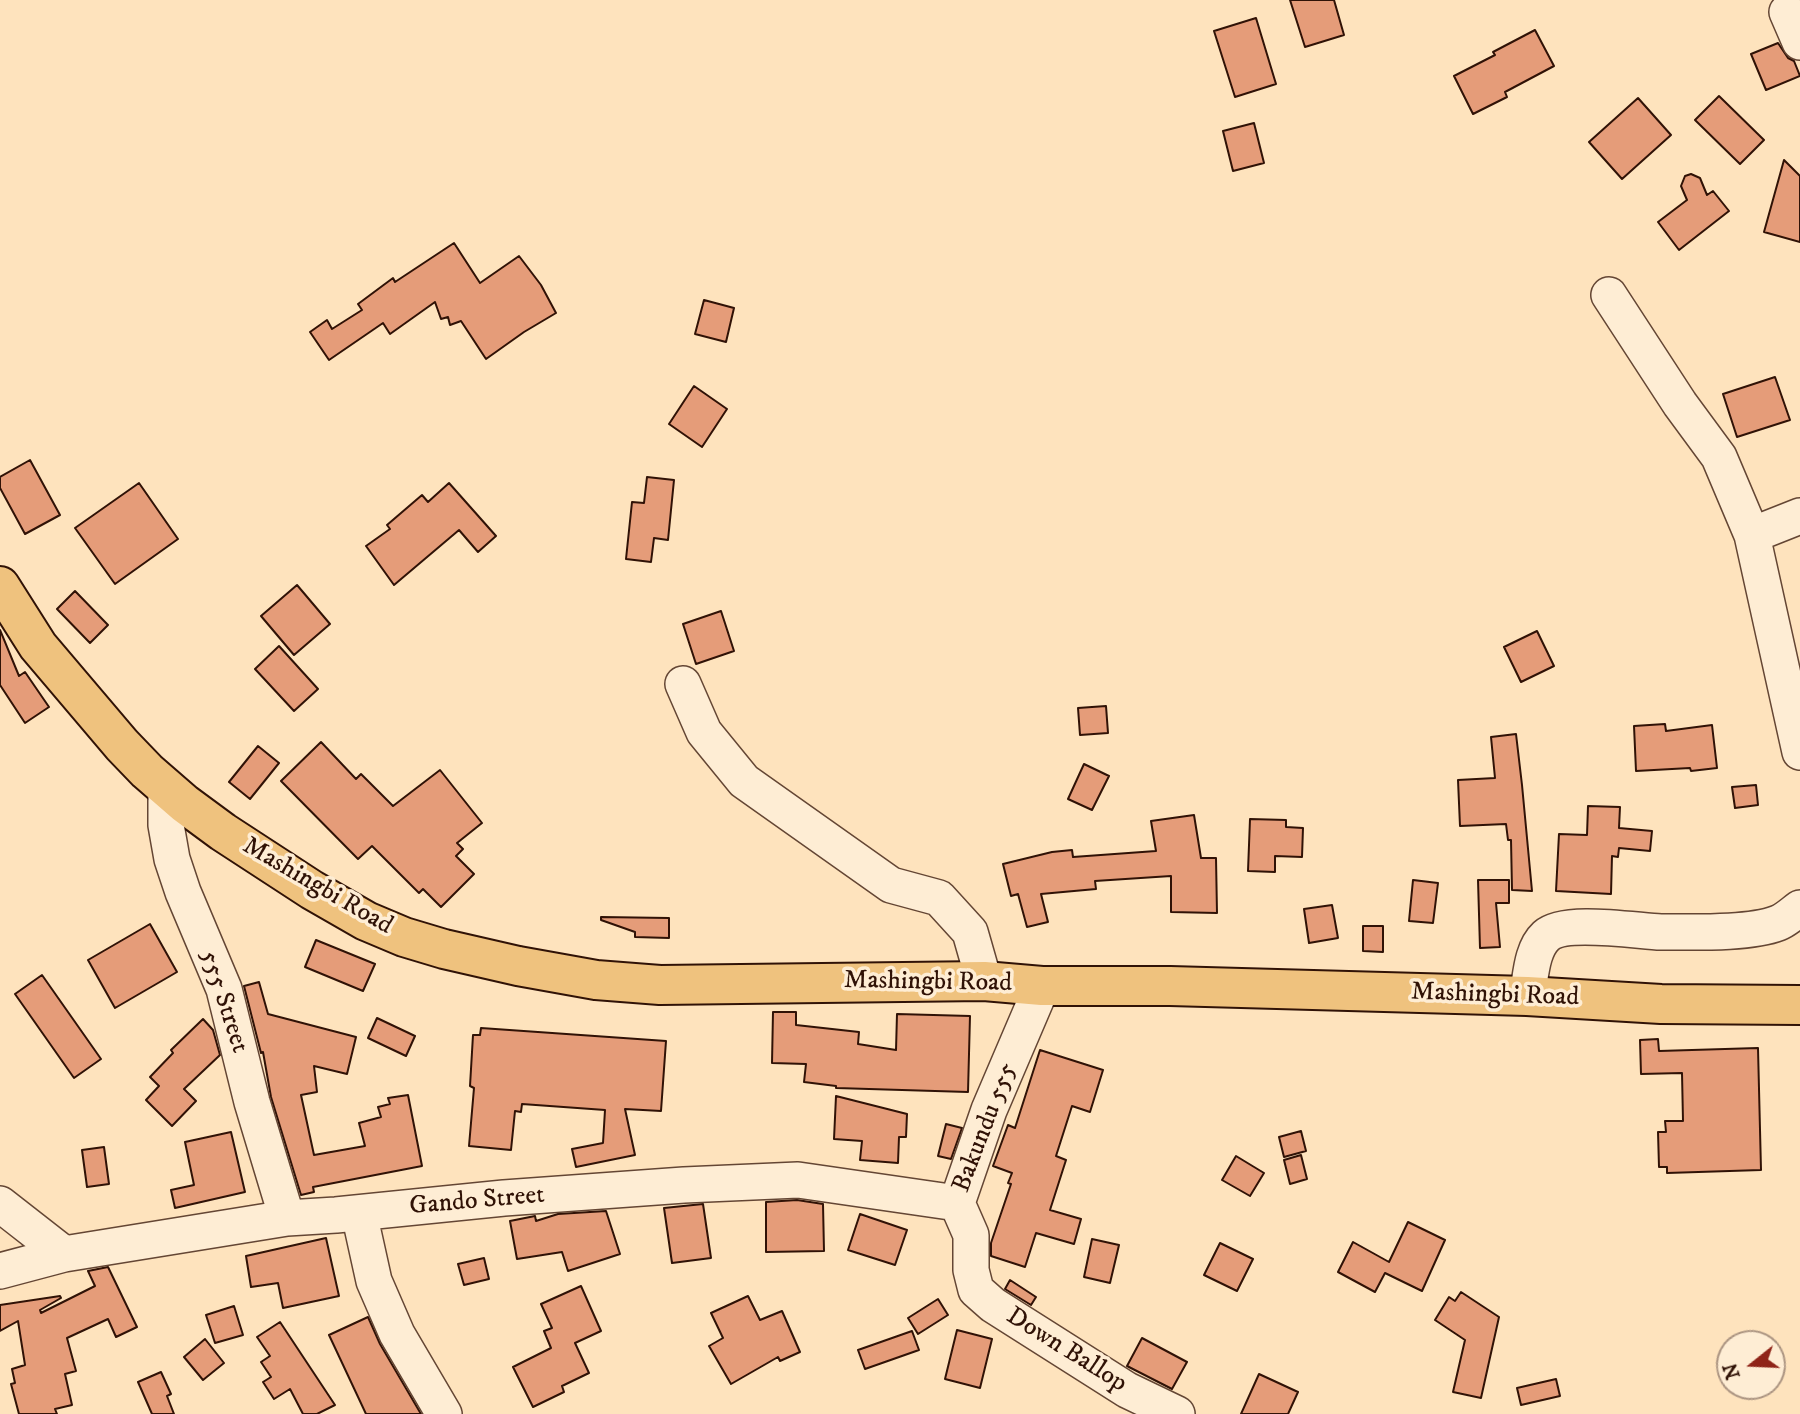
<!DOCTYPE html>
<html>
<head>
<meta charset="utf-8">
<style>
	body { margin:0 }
	#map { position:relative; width:1800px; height:1414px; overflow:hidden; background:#fee3bd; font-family:"IM FELL DW Pica",serif }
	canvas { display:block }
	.north { position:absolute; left:1716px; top:1330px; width:70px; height:70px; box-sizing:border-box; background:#feedd4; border:2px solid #ac9582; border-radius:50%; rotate:252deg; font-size:19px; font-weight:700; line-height:28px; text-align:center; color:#301206 }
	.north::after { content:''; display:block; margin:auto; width:24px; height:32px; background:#8f2418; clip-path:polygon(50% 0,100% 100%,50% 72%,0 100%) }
</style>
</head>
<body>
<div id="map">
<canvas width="1800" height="1414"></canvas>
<div class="north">N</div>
</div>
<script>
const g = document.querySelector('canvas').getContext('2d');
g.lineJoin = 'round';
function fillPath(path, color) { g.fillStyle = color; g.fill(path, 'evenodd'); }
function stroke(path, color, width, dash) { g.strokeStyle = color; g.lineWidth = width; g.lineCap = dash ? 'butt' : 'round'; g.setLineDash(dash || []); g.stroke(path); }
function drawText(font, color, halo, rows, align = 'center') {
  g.font = font + ' "IM FELL DW Pica",serif'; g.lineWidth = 7; g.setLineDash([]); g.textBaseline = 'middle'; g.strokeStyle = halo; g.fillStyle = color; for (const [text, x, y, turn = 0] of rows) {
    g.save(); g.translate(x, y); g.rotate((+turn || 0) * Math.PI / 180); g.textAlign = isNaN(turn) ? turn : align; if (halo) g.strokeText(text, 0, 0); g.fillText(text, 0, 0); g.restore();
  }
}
const building = new Path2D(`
	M 1290,0 L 1334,0 L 1344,35 L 1305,47 Z
	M 1256,18 L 1276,84 L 1235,97 L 1214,31 Z
	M 1535,30 L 1554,66 L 1505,92 L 1507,97 L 1473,114 L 1454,76 L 1495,55 L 1493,52 Z
	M 1778,43 L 1788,58 L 1794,61 L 1800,76 L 1766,90 L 1751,54 Z
	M 1719,96 L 1764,140 L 1740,164 L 1695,120 Z
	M 1638,98 L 1671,135 L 1622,179 L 1589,142 Z
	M 1254,123 L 1264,163 L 1233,171 L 1223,131 Z
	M 1784,160 L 1800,176 L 1800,242 L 1764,232 Z
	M 1691,174 L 1700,178 L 1707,195 L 1713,191 L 1729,211 L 1679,250 L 1658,222 L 1687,200 L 1681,186 L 1685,176 Z
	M 454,243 L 480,283 L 519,256 L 541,285 L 556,313 L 524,332 L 486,359 L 461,321 L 450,325 L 448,317 L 441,319 L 435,302 L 390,334 L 383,323 L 329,360 L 310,332 L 327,320 L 332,329 L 362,310 L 358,304 L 393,278 L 395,282 Z
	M 704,300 L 734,308 L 726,342 L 695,334 Z
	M 1775,377 L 1790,420 L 1737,437 L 1723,394 Z
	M 694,386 L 727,409 L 702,447 L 669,424 Z
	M 30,460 L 60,515 L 25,534 L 0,488 L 0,477 Z
	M 647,477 L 674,480 L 668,540 L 654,538 L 651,562 L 626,559 L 632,502 L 644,503 Z
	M 139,483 L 178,539 L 115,584 L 75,528 Z
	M 449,483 L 496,536 L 478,552 L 459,530 L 394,585 L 366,546 L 390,529 L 387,525 L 422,495 L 428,502 Z
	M 297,585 L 330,624 L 294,655 L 261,616 Z
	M 75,591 L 108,625 L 90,643 L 57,609 Z
	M 721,611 L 734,651 L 696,664 L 683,624 Z
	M 0,630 L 19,676 L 25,672 L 49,707 L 25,723 L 0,685 Z
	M 1537,631 L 1554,666 L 1521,682 L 1504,647 Z
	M 279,646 L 318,689 L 294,711 L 255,669 Z
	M 1106,706 L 1108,733 L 1080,735 L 1078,708 Z
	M 1665,724 L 1666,731 L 1712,725 L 1717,768 L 1691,771 L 1690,768 L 1636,771 L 1634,726 Z
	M 1516,734 L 1522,785 L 1532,891 L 1512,890 L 1511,840 L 1508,840 L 1506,824 L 1460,826 L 1458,780 L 1495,778 L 1491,737 Z
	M 321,742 L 356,779 L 361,774 L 393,806 L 440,770 L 482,823 L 457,843 L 463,849 L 456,856 L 474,874 L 441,907 L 423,889 L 419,893 L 372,846 L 358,859 L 281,781 Z
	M 258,746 L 279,763 L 250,799 L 229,782 Z
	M 1084,764 L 1109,776 L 1092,810 L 1068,799 Z
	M 1756,785 L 1758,805 L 1735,808 L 1732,787 Z
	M 1588,806 L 1620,807 L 1619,828 L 1652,831 L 1650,851 L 1619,848 L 1618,857 L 1612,856 L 1611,894 L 1556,891 L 1559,834 L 1587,835 Z
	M 1194,815 L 1201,858 L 1216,858 L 1217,913 L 1171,912 L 1171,876 L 1095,881 L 1096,889 L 1041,894 L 1048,922 L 1027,927 L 1018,894 L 1011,896 L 1003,864 L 1052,852 L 1072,850 L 1073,857 L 1156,851 L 1151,821 Z
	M 1250,819 L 1286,820 L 1286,827 L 1303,828 L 1302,857 L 1275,856 L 1275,872 L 1248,871 Z
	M 1413,880 L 1438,883 L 1433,923 L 1409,921 Z
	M 1478,880 L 1509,880 L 1509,903 L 1496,903 L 1500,947 L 1480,948 Z
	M 1332,905 L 1338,938 L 1309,943 L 1304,909 Z
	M 601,917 L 669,918 L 669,938 L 635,937 L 635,932 L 601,920 Z
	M 150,924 L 177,972 L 115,1008 L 88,960 Z
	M 1363,926 L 1383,926 L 1383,952 L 1363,951 Z
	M 316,940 L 375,964 L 363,991 L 305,967 Z
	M 42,975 L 101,1059 L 74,1078 L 15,994 Z
	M 259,982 L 268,1014 L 356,1037 L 347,1074 L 314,1066 L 317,1092 L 301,1095 L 314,1155 L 365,1146 L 359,1123 L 381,1117 L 378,1107 L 390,1104 L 388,1098 L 408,1095 L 422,1166 L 313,1187 L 314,1192 L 301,1195 L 271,1097 L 263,1052 L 261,1053 L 244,986 Z
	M 773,1012 L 796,1012 L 796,1025 L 859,1032 L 858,1044 L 896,1050 L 897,1014 L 970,1016 L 968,1092 L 836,1088 L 836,1086 L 804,1082 L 806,1064 L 772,1063 Z
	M 377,1018 L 415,1036 L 406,1056 L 368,1038 Z
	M 203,1019 L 213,1030 L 220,1055 L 184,1089 L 196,1101 L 172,1126 L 146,1100 L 159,1086 L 150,1077 L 173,1053 L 171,1050 Z
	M 481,1028 L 666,1041 L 661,1111 L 625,1109 L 635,1155 L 576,1167 L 572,1149 L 603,1143 L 605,1110 L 522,1104 L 521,1112 L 515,1111 L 511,1150 L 469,1146 L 474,1088 L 470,1086 L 473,1035 L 480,1035 Z
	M 1658,1039 L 1659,1051 L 1758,1048 L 1761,1170 L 1667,1173 L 1667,1167 L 1659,1167 L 1658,1132 L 1666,1132 L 1665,1121 L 1683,1121 L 1682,1073 L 1641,1074 L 1640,1040 Z
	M 1040,1050 L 1103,1070 L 1090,1112 L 1072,1106 L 1056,1156 L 1066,1160 L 1050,1210 L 1081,1219 L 1074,1244 L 1036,1233 L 1025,1267 L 991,1256 L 991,1243 L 1011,1184 L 1008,1183 L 1012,1173 L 993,1166 L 1008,1125 L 1015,1128 Z
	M 836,1096 L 907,1114 L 906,1137 L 899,1137 L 898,1163 L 860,1160 L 862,1141 L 834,1139 Z
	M 946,1124 L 962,1128 L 951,1159 L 938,1156 Z
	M 1301,1131 L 1306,1151 L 1284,1157 L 1279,1137 Z
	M 231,1132 L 245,1192 L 175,1208 L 171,1190 L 194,1185 L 185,1142 Z
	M 104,1147 L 109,1184 L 87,1187 L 82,1150 Z
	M 1301,1155 L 1307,1179 L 1290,1184 L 1284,1160 Z
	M 1236,1156 L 1264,1173 L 1250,1196 L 1222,1180 Z
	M 797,1200 L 823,1204 L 824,1251 L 766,1252 L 766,1202 Z
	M 703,1204 L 711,1258 L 672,1263 L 664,1208 Z
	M 606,1211 L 620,1254 L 568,1271 L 562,1252 L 517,1259 L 510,1221 L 535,1216 L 536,1221 L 558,1214 Z
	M 860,1214 L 907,1230 L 895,1265 L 848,1250 Z
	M 1408,1222 L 1445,1240 L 1422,1291 L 1385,1273 L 1375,1292 L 1338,1272 L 1353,1242 L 1389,1262 Z
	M 326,1238 L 339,1296 L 283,1308 L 278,1283 L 251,1287 L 246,1256 Z
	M 1092,1239 L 1119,1245 L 1110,1283 L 1084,1277 Z
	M 1220,1243 L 1253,1259 L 1237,1291 L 1204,1275 Z
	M 484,1258 L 489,1279 L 464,1285 L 458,1264 Z
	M 108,1267 L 137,1327 L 116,1337 L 108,1319 L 67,1338 L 76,1371 L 65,1374 L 72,1405 L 55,1409 L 57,1414 L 19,1414 L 11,1384 L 15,1383 L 12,1369 L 25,1365 L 18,1321 L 0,1331 L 0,1305 L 60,1296 L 61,1298 L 40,1310 L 41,1313 L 95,1286 L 88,1271 Z
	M 1010,1280 L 1036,1297 L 1031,1305 L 1005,1289 Z
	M 581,1286 L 601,1331 L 575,1343 L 589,1373 L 562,1386 L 564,1392 L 533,1407 L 513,1367 L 551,1348 L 544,1331 L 552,1328 L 541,1304 Z
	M 1461,1292 L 1499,1317 L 1481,1398 L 1453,1392 L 1465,1340 L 1435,1320 L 1449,1297 L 1455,1301 Z
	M 748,1296 L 760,1320 L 782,1311 L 800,1352 L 780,1361 L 778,1357 L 731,1384 L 709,1346 L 723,1338 L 711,1313 Z
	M 938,1299 L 948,1315 L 918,1334 L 908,1318 Z
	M 234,1306 L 243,1335 L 215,1343 L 206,1315 Z
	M 368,1317 L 380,1344 L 421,1414 L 366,1414 L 329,1335 Z
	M 280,1322 L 335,1405 L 317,1414 L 303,1414 L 290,1389 L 274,1399 L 263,1382 L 271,1377 L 261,1362 L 270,1356 L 257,1337 Z
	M 957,1330 L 992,1339 L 980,1388 L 945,1379 Z
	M 912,1331 L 919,1350 L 865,1369 L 858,1350 Z
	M 1142,1338 L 1187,1362 L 1172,1389 L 1127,1366 Z
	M 205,1339 L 224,1363 L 203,1380 L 184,1357 Z
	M 161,1372 L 171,1394 L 167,1396 L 174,1414 L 152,1414 L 138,1382 Z
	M 1259,1374 L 1298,1392 L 1288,1414 L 1241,1414 Z
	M 1556,1379 L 1560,1396 L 1521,1405 L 1517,1388 Z`);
fillPath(building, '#e59c79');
stroke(building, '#301206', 2);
const minor = new Path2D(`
	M 1787,12 L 1800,42
	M 1609,295 L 1680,404 L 1719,457 L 1752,535 L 1800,752
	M 1752,535 L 1800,516
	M 683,684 L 704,732 L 744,781 L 891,885 L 939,898 L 970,932 L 984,981
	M 166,787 L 166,825 L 172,859 L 183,892 L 224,989 L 252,1102 L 287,1218
	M 1042,986 L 989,1110 L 957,1203 L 971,1235 L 971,1270 L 976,1290 L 993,1305 L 1127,1390 L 1177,1414
	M 1527,996 C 1531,977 1531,950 1546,936 C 1564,919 1636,931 1661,932 C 1693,932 1750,934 1778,923 C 1786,920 1793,913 1800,908
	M 0,1204 L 64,1254
	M 359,1213 L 374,1281 L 397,1334 L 444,1414
	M 0,1271 L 64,1254 L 287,1218 L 336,1215 L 504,1198 L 684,1185 L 798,1180 L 957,1203`);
const major = new Path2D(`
	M 0,586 L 38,646 L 122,745 L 147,771 L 185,804 L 223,832 L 312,890 L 366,921 L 404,937 L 444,949 L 518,966 L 596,980 L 660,985 L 984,981 L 1042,986 L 1170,986 L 1527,996 L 1661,1004 L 1800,1005`);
stroke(minor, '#644634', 38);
stroke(major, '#301206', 42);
stroke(minor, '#feedd4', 35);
stroke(major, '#efc27e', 38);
drawText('26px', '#301206', '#feedd4', [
	["Mashingbi Road",317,887,30],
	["Mashingbi Road",928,983,1],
	["Mashingbi Road",1495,996,2],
	["555 Street",223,1002,72],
	["Bakundu 555",986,1128,-69],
	["Gando Street",477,1202,-5],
	["Down Ballop",1066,1351,32]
]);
</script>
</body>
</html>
